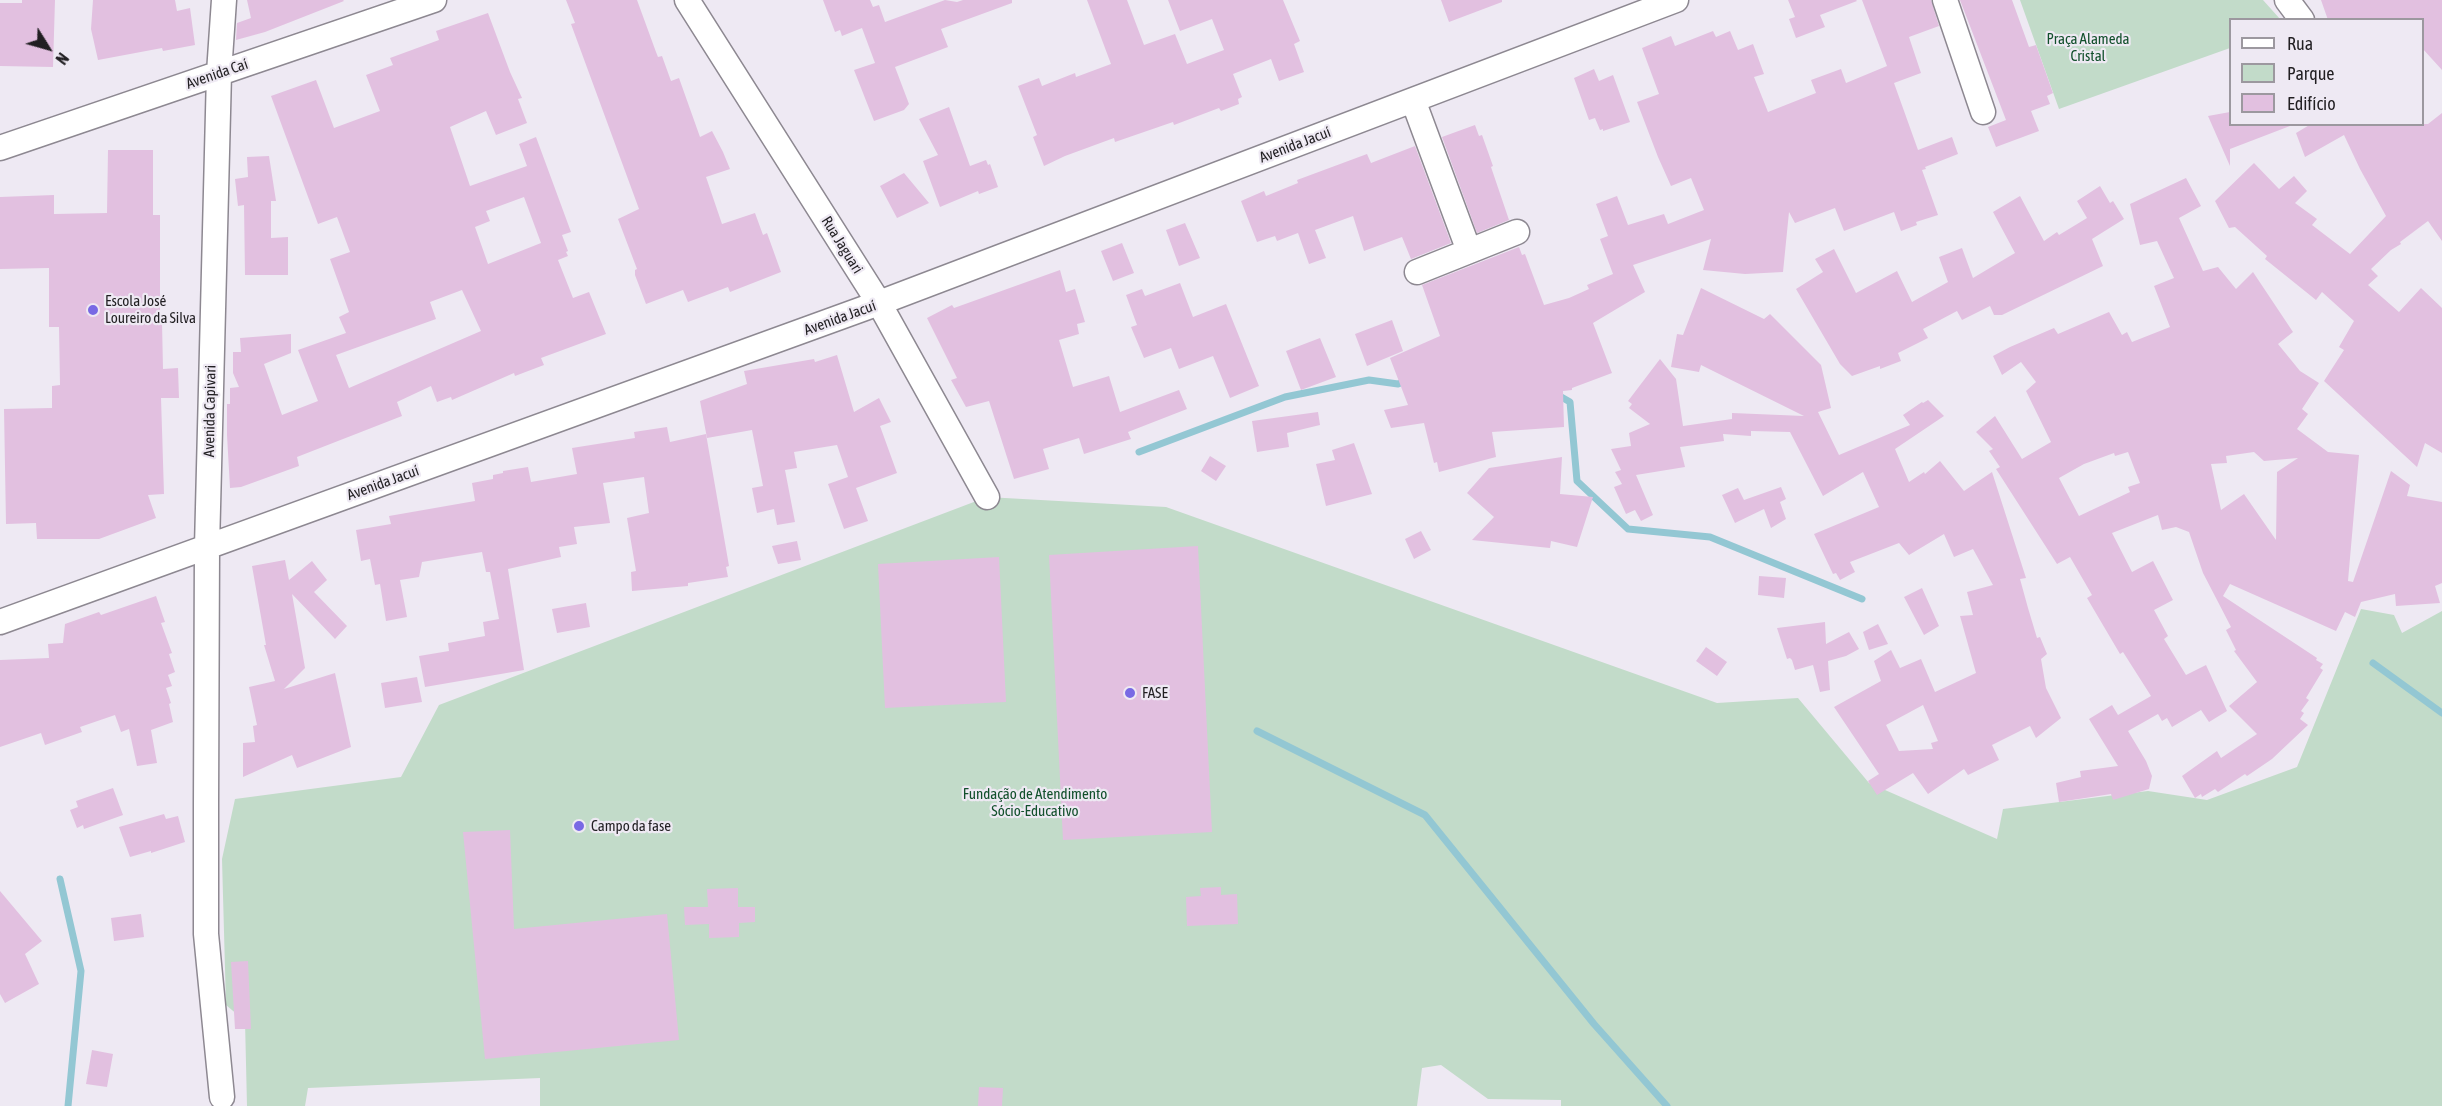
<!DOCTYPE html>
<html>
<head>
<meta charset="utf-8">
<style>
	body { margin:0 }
	#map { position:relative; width:2442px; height:1106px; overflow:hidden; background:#eee9f3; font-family:"Asap Condensed",sans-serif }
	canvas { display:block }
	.legend { position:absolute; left:2229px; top:18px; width:195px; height:108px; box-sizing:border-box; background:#eee9f3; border:2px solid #9c989f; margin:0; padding:8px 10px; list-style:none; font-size:18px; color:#211f22 }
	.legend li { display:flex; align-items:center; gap:12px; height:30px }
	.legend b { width:30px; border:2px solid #9c989f }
	.north { position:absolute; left:18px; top:18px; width:60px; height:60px; -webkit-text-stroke:4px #eee9f3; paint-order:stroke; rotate:127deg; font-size:16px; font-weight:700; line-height:24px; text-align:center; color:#211f22 }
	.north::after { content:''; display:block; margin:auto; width:21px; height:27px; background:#211f22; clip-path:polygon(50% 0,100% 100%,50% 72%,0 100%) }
</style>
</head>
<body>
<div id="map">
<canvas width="2442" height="1106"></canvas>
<ul class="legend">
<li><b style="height:8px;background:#fff"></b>Rua</li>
<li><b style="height:16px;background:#c2dbc9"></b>Parque</li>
<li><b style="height:16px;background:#e2c0e0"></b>Edifício</li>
</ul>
<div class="north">N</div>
</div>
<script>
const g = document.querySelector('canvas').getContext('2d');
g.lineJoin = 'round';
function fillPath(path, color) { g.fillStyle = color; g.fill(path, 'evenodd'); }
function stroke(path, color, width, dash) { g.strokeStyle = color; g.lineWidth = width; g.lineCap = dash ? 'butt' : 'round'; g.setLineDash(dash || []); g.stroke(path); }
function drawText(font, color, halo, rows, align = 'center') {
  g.font = font + ' "Asap Condensed",sans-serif'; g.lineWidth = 4.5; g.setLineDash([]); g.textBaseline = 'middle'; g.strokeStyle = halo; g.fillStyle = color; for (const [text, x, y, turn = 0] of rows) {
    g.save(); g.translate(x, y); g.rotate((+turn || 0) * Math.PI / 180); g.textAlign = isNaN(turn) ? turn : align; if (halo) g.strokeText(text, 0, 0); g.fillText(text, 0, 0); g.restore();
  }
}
fillPath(new Path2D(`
	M 2020,0 L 2263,0 L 2280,19 L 2230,20 L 2230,48 L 2059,109 Z
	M 987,497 L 1166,507 L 1717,703 L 1798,698 L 1869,783 L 1997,839 L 2003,809 L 2148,791 L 2207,800 L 2297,767 L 2361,609 L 2394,615 L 2402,633 L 2442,611 L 2442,1106 L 1561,1106 L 1561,1100 L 1488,1099 L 1441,1065 L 1422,1068 L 1417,1106 L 540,1106 L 540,1078 L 308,1088 L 305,1106 L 247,1106 L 245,1021 L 226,1005 L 222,859 L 235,799 L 401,777 L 439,705 Z`), '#c2dbc9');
stroke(new Path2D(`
	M 1556,394 L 1570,402 L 1577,481 L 1628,529 L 1710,537 L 1862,599
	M 1139,452 L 1285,397 L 1369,380 L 1398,384 L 1408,380
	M 2373,663 L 2442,713
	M 1257,731 L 1425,815 L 1594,1024 L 1667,1106
	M 60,879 L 81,971 L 68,1106`), '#93c7d3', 7);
fillPath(new Path2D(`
	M 22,0 L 55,0 L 53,67 L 0,66 L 0,3 L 22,3 Z
	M 93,0 L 175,0 L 177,11 L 190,8 L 195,45 L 163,51 L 162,48 L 98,60 L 91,29 Z
	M 247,0 L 343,0 L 344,1 L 265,32 L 236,40 L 237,23 L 251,18 Z
	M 566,0 L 637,0 L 656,52 L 658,57 L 662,56 L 671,81 L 679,78 L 700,137 L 712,131 L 723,152 L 730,169 L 706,177 L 722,224 L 755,213 L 763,235 L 767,233 L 781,272 L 730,292 L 728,287 L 688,302 L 683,290 L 646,304 L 635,275 L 635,270 L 637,269 L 618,219 L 639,209 L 571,24 L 575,23 Z
	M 823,0 L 870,0 L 873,7 L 879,5 L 885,22 L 945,0 L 957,2 L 963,0 L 1012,0 L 1012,3 L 941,29 L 948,47 L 895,67 L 909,104 L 904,110 L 874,121 L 854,70 L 875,63 L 862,28 L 842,36 L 840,30 L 835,32 Z
	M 1087,0 L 1127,0 L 1144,45 L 1175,34 L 1187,64 L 1224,50 L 1212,19 L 1180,31 L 1168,0 L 1283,0 L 1300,41 L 1294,44 L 1304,72 L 1279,81 L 1271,59 L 1233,74 L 1242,97 L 1238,99 L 1239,104 L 1221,111 L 1219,108 L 1174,125 L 1173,122 L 1115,142 L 1114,138 L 1065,156 L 1044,166 L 1033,137 L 1037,135 L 1018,86 L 1039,78 L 1042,86 L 1075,73 L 1076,77 L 1111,64 Z
	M 1441,0 L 1502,0 L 1502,2 L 1449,22 Z
	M 1788,0 L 1856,0 L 1857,1 L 1820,15 L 1825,27 L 1796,38 L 1789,19 L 1795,17 Z
	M 1862,0 L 1931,0 L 1939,26 L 1909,37 L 1921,73 L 1894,83 L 1918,150 L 1952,137 L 1958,154 L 1925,167 L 1926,169 L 1922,170 L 1938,215 L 1916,222 L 1917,225 L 1901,231 L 1894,212 L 1844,231 L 1835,208 L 1795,223 L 1789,212 L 1783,272 L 1745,274 L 1703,270 L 1711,239 L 1633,265 L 1645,292 L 1593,323 L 1612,373 L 1572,388 L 1572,390 L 1563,391 L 1564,427 L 1492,432 L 1496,457 L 1439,472 L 1437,462 L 1434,463 L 1424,423 L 1391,428 L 1384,410 L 1408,405 L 1390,358 L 1440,336 L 1422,285 L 1519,247 L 1522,255 L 1525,254 L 1544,305 L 1569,298 L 1589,289 L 1587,285 L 1613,274 L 1600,239 L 1608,236 L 1596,204 L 1617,196 L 1628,225 L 1664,214 L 1668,224 L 1704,210 L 1691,178 L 1671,186 L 1658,157 L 1637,102 L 1659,94 L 1642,48 L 1671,36 L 1675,46 L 1713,31 L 1716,37 L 1730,31 L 1738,50 L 1753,44 L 1764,74 L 1754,77 L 1768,112 L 1816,93 L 1811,80 L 1841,69 L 1846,83 L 1887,66 Z
	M 1960,0 L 2012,0 L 2029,47 L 2036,45 L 2053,93 L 2047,96 L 2050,104 L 2031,111 L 2039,131 L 1996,147 L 1988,127 L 2006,120 Z
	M 2321,0 L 2442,0 L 2442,70 L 2422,48 L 2422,20 L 2328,20 Z
	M 488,13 L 510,72 L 522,98 L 518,99 L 527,123 L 496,135 L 486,111 L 450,127 L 470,186 L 527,166 L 519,144 L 536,137 L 571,232 L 562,235 L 568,251 L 566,252 L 568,256 L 558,260 L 573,298 L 589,292 L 606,334 L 541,358 L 544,365 L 515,376 L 514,373 L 452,400 L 451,397 L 437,402 L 431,386 L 397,402 L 402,416 L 297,457 L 299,466 L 241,487 L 230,488 L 227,435 L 227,404 L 230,404 L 230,388 L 239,387 L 233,373 L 233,352 L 241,352 L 240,338 L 291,334 L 291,353 L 264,364 L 282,415 L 318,401 L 298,350 L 346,333 L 339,317 L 349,312 L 330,259 L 350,252 L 337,217 L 318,224 L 271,96 L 316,80 L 334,128 L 380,111 L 366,75 L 393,65 L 390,58 L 439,40 L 436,31 ZM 524,197 L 541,243 L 488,264 L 475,227 L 490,221 L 486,211 ZM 462,290 L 481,331 L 349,388 L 336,355 L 436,319 L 430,302 Z
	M 1594,69 L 1599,81 L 1613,75 L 1630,122 L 1603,131 L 1603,129 L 1600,130 L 1595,118 L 1589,120 L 1574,78 Z
	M 949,107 L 970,166 L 986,160 L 988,165 L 990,164 L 998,187 L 979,194 L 978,191 L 940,207 L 923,161 L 938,155 L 919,119 Z
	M 2230,112 L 2230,124 L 2289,124 L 2290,126 L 2230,149 L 2230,166 L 2208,116 Z
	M 2442,113 L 2442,241 L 2428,221 L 2400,242 L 2401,244 L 2391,250 L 2371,269 L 2378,276 L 2368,285 L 2399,312 L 2421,288 L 2442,308 L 2442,453 L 2425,443 L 2417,467 L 2324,381 L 2344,350 L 2339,347 L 2354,321 L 2322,292 L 2316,300 L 2265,259 L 2267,256 L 2235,227 L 2229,228 L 2215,201 L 2254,163 L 2279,189 L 2294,176 L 2307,191 L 2295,203 L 2317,219 L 2312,225 L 2350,254 L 2386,216 L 2360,169 L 2344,135 L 2305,157 L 2296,133 L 2311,124 L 2428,124 Z
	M 1475,125 L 1479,136 L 1482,135 L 1493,166 L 1491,167 L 1509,220 L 1477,233 L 1442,137 Z
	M 1415,146 L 1451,243 L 1411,259 L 1402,237 L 1364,251 L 1353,216 L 1315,230 L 1326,258 L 1309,264 L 1298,233 L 1277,241 L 1275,236 L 1257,242 L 1241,201 L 1264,191 L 1266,196 L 1298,183 L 1297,180 L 1367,154 L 1371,163 Z
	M 108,150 L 153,150 L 153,215 L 160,215 L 160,322 L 162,322 L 163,369 L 178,368 L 179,398 L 161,398 L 164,494 L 148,495 L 156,518 L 99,539 L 37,539 L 36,523 L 6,524 L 4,409 L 52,408 L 52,386 L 60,385 L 59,327 L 49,327 L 49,268 L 0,269 L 0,197 L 54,195 L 54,214 L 107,213 Z
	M 269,156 L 276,201 L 271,201 L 271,238 L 288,237 L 288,275 L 245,275 L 244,205 L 238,206 L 235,179 L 248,177 L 247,157 Z
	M 904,173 L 929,203 L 897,218 L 880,186 Z
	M 2186,178 L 2201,206 L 2179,218 L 2203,271 L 2218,267 L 2236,289 L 2253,272 L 2293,332 L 2278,344 L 2300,371 L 2319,383 L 2302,409 L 2308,414 L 2297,429 L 2328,452 L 2359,455 L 2348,581 L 2353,582 L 2391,471 L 2410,485 L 2407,496 L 2442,502 L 2442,583 L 2435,586 L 2440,603 L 2396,606 L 2395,594 L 2361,602 L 2355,617 L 2345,612 L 2336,631 L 2230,584 L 2223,596 L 2317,658 L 2316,660 L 2323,664 L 2320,668 L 2323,670 L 2306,698 L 2309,700 L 2301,711 L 2304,713 L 2300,719 L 2308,725 L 2272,759 L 2247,776 L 2245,774 L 2218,792 L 2215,789 L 2202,797 L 2201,794 L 2195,798 L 2182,776 L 2217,751 L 2221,758 L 2257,734 L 2229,706 L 2257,682 L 2234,651 L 2236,650 L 2226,630 L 2231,627 L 2203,573 L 2189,532 L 2176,527 L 2162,530 L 2158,515 L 2112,533 L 2132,572 L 2153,561 L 2173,600 L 2154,610 L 2168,636 L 2164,639 L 2186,675 L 2206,665 L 2227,711 L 2209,722 L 2201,710 L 2172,727 L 2167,718 L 2162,721 L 2158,714 L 2128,731 L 2146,761 L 2152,776 L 2149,789 L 2113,800 L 2111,794 L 2059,802 L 2056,783 L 2081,777 L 2080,771 L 2118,766 L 2089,719 L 2112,705 L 2118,715 L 2151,696 L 2123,652 L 2120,654 L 2087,598 L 2092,595 L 2070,557 L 2057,564 L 1996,469 L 2000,467 L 1989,451 L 1993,449 L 1976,432 L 1995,416 L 2022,459 L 2051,442 L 2026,391 L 2036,382 L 2021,362 L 2002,375 L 1993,356 L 2010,347 L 2054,328 L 2058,334 L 2109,312 L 2122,335 L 2127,332 L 2132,342 L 2170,327 L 2154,286 L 2174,278 L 2157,241 L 2140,245 L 2130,204 ZM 2128,452 L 2140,483 L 2128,487 L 2130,492 L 2079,516 L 2059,478 L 2084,464 L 2114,453 L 2115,456 ZM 2254,452 L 2264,461 L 2298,458 L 2277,472 L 2276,540 L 2244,494 L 2221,510 L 2211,464 L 2227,463 L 2226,456 Z
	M 2100,186 L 2110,203 L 2113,201 L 2124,219 L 2092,239 L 2103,266 L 2002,315 L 1994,315 L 1990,306 L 1962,320 L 1957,311 L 1923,329 L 1928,338 L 1898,353 L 1901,361 L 1880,369 L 1880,366 L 1852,376 L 1840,364 L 1796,289 L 1823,272 L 1815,259 L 1834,249 L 1856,293 L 1897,271 L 1912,302 L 1948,282 L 1939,257 L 1962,248 L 1973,278 L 2015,253 L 1993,212 L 2020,196 L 2044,241 L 2057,232 L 2059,235 L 2087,218 L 2077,201 Z
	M 1185,223 L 1200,258 L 1179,266 L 1166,230 Z
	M 1122,243 L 1134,273 L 1113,281 L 1101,251 Z
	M 1060,270 L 1066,292 L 1075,289 L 1085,322 L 1077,324 L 1079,334 L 1059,340 L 1073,387 L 1109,376 L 1120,412 L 1179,390 L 1187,409 L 1128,432 L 1131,439 L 1084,454 L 1079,438 L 1043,449 L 1049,469 L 1014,479 L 989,401 L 966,407 L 951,380 L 957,378 L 927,318 L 952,305 L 954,308 Z
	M 1180,283 L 1193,317 L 1226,304 L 1259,386 L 1230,398 L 1213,356 L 1179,369 L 1171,348 L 1144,358 L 1131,327 L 1137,325 L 1126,295 L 1142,289 L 1145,296 Z
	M 1701,288 L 1764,319 L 1770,314 L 1821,365 L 1831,408 L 1818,412 L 1839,455 L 1910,425 L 1903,415 L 1922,402 L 1923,403 L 1928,400 L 1944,416 L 1895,449 L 1909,482 L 1924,472 L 1925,474 L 1940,461 L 1964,491 L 1992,472 L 2026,578 L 2020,579 L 2028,608 L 2037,638 L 2040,637 L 2047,654 L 2041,659 L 2046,688 L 2061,718 L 2036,738 L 2030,726 L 1992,745 L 1999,760 L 1968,775 L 1964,769 L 1928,794 L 1913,773 L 1877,795 L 1868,781 L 1879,774 L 1834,707 L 1881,681 L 1874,661 L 1891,650 L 1900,668 L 1921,659 L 1935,692 L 1976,673 L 1960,616 L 1973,615 L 1967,592 L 1993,585 L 1973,549 L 1954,557 L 1944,534 L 1909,555 L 1899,543 L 1850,562 L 1855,572 L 1840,580 L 1836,573 L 1833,574 L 1814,534 L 1879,507 L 1863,472 L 1823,496 L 1790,432 L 1751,431 L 1751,436 L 1723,434 L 1724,441 L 1680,447 L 1685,467 L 1636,475 L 1653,515 L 1641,521 L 1635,510 L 1626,514 L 1614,487 L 1622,484 L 1615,472 L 1621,470 L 1611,449 L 1631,446 L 1629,433 L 1650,424 L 1629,408 L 1632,404 L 1628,401 L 1660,359 L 1676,379 L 1683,426 L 1732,419 L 1732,413 L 1804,416 L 1701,365 L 1699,372 L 1671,367 L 1677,334 L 1683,335 ZM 1923,705 L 1938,741 L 1931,743 L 1933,749 L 1899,751 L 1886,725 Z
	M 1392,320 L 1403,351 L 1367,366 L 1355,334 Z
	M 1320,338 L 1336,377 L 1301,390 L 1286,351 Z
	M 837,355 L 854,412 L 879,398 L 891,422 L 880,426 L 897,473 L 856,488 L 868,521 L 844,529 L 828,484 L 848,477 L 837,445 L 794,452 L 797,468 L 785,470 L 795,522 L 777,525 L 774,509 L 757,513 L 752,488 L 763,486 L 752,430 L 707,438 L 700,401 L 747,384 L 744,371 L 814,359 L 815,362 Z
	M 1318,412 L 1320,425 L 1287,433 L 1289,447 L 1257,452 L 1252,421 Z
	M 667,427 L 670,442 L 706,434 L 729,566 L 726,567 L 728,577 L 688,583 L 688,586 L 632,591 L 631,572 L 636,571 L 627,518 L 649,513 L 644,477 L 603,483 L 610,523 L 574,527 L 577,544 L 559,547 L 561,557 L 508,569 L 524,670 L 425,687 L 419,656 L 449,651 L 448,643 L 485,636 L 483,622 L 499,619 L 490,572 L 486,572 L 482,552 L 422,562 L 419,577 L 400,580 L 407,617 L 386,621 L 380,584 L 375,585 L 370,559 L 361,561 L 356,530 L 391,524 L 389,516 L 475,501 L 472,483 L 493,479 L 493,475 L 503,473 L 503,471 L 528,467 L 531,482 L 577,474 L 572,448 L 635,438 L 634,432 Z
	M 1354,443 L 1372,494 L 1326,506 L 1316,464 L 1335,460 L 1332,450 Z
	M 1210,456 L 1226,466 L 1216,481 L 1201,471 Z
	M 1562,457 L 1560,494 L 1593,497 L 1577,547 L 1551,541 L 1550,548 L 1472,540 L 1494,517 L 1467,493 L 1489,468 Z
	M 1781,487 L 1786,499 L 1780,502 L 1786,519 L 1771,528 L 1764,509 L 1735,523 L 1722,495 L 1738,488 L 1744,500 Z
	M 1421,531 L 1431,550 L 1414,559 L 1405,539 Z
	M 797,541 L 801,560 L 778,564 L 772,546 Z
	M 1198,546 L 1212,832 L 1063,840 L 1049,555 Z
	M 999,557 L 1006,702 L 885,708 L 878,564 Z
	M 285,560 L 289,580 L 312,561 L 327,580 L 314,592 L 347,626 L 335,639 L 292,594 L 305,668 L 284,689 L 335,673 L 351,747 L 297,768 L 292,755 L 243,777 L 243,743 L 255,742 L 253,726 L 257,725 L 249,687 L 275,681 L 264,645 L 266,645 L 252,566 Z
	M 1759,576 L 1786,578 L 1784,598 L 1758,595 Z
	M 1922,588 L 1939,626 L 1924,635 L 1904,597 Z
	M 156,596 L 165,622 L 161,623 L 172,653 L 169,654 L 175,672 L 168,675 L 172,686 L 166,688 L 171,703 L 169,704 L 173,722 L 151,730 L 157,763 L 137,766 L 129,729 L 121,732 L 115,715 L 80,727 L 82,732 L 45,745 L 41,733 L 0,747 L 0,660 L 49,658 L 48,644 L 63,643 L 65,624 L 99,612 L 101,615 Z
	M 586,603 L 590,627 L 557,633 L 552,609 Z
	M 1825,622 L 1826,644 L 1849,632 L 1859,649 L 1846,656 L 1828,661 L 1830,690 L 1820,692 L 1813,665 L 1795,670 L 1792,660 L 1790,658 L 1787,659 L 1777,628 Z
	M 1878,624 L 1888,644 L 1869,650 L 1863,632 Z
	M 1706,647 L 1727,662 L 1717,676 L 1696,661 Z
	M 417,677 L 422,702 L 385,708 L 381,683 Z
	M 113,788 L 123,815 L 84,829 L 83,825 L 77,828 L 70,810 L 78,807 L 76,801 Z
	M 164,814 L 166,819 L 178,816 L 185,842 L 151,853 L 151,851 L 130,857 L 119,827 Z
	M 510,830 L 514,929 L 667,914 L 679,1040 L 485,1059 L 463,832 Z
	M 1221,887 L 1221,895 L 1237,894 L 1238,924 L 1187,926 L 1186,897 L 1201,896 L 1200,888 Z
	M 738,888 L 738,907 L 755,907 L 755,922 L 739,923 L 739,937 L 709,938 L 709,924 L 685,925 L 684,907 L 708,907 L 707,889 Z
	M 0,891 L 42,941 L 25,954 L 39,984 L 5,1003 L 0,994 Z
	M 141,914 L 144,937 L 114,941 L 111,918 Z
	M 248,961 L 251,1029 L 235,1029 L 231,962 Z
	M 92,1050 L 113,1054 L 107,1087 L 86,1084 Z
	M 979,1087 L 1003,1088 L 1002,1106 L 978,1106 Z`), '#e2c0e0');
const minor = new Path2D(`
	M 687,0 L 879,303 L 987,497
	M 1945,0 L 1983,112
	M 2287,0 L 2302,20
	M 1413,100 L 1469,251
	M 0,148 L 434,0
	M 1417,272 L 1517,232
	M 0,622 L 879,303 L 1676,0
	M 222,1097 L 206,934 L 206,804 L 207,547 L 219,73 L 224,0`);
stroke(minor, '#8d8891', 27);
stroke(minor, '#fff', 24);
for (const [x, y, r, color] of [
	[93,310,6,"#7869e4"],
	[1130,693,6,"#7869e4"],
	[579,826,6,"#7869e4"]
]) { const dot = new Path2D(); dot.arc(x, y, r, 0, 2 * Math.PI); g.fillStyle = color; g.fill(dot); stroke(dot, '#eee9f3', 2); }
drawText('15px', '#12502c', '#eee9f3', [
	["Praça Alameda",2088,39],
	["Cristal",2088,56],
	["Fundação de Atendimento",1035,794],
	["Sócio-Educativo",1035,811]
]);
drawText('15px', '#211f22', '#eee9f3', [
	["Avenida Caí",217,74,-19],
	["Avenida Jacuí",1295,145,-21],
	["Rua Jaguari",842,245,58],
	["Avenida Jacuí",840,318,-20],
	["Avenida Capivari",210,411,-89],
	["Avenida Jacuí",383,483,-20]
]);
drawText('15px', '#211f22', '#eee9f3', [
	["Escola José",105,301],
	["Loureiro da Silva",105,318],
	["FASE",1142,693],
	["Campo da fase",591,826]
], 'left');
</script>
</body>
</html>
